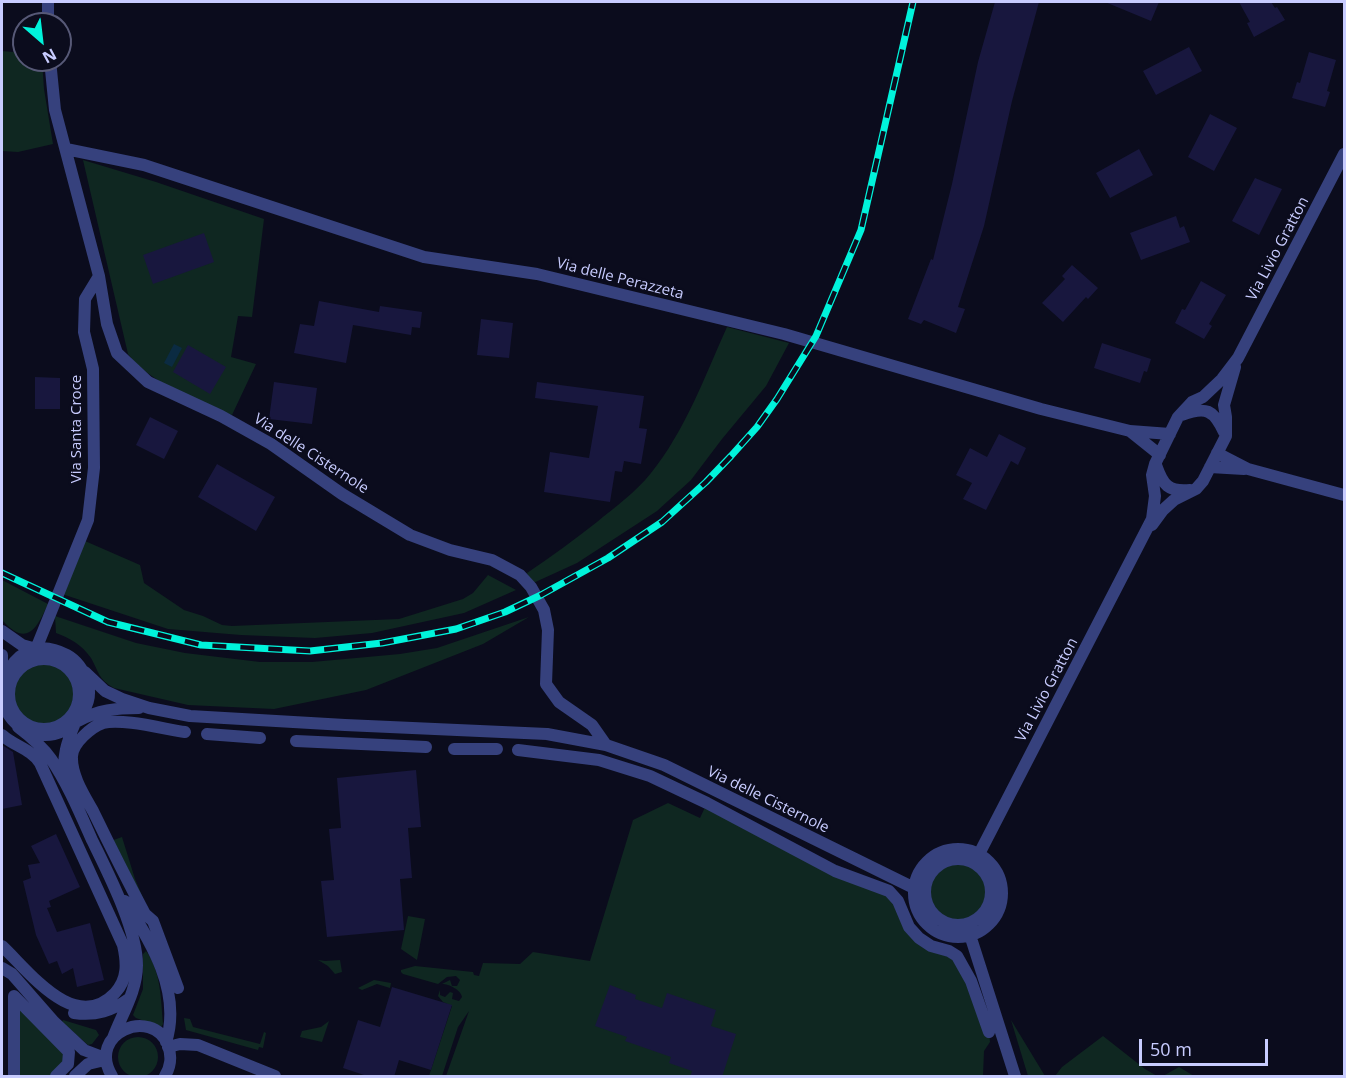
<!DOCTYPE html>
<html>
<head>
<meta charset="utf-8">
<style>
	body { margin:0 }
	#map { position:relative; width:1346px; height:1078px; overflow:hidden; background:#0b0c1d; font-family:"Open Sans",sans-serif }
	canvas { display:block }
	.frame { position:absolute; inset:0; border:3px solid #c8ccff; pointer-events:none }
	.north { position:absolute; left:12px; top:12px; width:60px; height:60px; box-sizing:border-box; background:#0b0c1d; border:2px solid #575977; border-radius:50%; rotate:152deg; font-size:16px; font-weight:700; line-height:24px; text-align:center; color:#c8ccff }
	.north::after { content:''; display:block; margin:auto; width:21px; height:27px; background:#00f3db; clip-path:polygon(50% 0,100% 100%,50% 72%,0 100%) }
	.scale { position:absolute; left:1139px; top:1039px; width:129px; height:27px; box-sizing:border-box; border:3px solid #c8ccff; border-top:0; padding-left:8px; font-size:18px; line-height:21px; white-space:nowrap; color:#c8ccff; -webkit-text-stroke:4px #0b0c1d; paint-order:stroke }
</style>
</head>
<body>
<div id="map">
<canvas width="1346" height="1078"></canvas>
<div class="frame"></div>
<div class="north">N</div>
<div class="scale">50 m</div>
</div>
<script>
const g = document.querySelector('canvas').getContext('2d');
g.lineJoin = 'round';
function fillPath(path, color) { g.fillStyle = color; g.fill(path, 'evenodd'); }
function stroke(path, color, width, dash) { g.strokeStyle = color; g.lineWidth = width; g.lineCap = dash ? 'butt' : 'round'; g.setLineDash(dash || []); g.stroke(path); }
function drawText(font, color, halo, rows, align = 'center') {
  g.font = font + ' "Open Sans",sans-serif'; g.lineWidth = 5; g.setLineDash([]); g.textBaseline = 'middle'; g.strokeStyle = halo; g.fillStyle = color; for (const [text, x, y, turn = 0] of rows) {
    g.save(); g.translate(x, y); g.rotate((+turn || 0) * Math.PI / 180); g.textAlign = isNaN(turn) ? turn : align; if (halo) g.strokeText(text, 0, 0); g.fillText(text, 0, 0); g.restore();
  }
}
fillPath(new Path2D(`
	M 2,51 L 24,53 L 24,60 L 42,60 L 44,89 L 53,144 L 18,152 L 2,151 Z
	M 83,160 L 156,182 L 264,219 L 252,317 L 238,316 L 231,357 L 256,364 L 232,415 L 223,412 C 191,396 150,383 128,354 Z
	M 727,327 L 789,343 L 766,386 L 722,439 L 691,480 L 657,511 L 577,563 L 531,584 L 527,573 C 551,557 574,540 597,522 C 615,507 636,492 651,473 C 685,431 705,376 727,327 Z
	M 85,541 L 140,565 L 144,583 L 184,610 L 203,616 L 222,625 L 232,626 L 399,619 L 463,599 L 473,593 L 488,575 L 516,590 L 464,613 L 372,633 L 315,638 L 241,635 L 168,629 L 62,594 Z
	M 2,580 L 48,604 C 37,628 27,648 2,620 Z
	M 55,616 L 136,643 L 185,653 L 260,662 L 312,662 L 400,654 L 437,648 L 529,617 L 483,644 L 366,690 L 274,709 L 188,705 L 114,688 C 98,679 99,672 91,658 C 82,645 70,638 56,633 Z
	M9 694a35 35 0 1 1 70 0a35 35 0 1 1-70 0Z
	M 668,803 L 700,818 L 707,803 L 889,891 L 909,927 L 954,953 L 989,1032 L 990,1042 L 984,1051 L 983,1076 L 446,1076 L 469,1011 L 458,1027 L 442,1076 L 429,1076 L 452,1006 L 443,1002 L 438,996 L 440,990 L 440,995 L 445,997 L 450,992 L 453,993 L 452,999 L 459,1001 L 462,997 C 461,990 449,984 442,984 L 450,980 L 452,986 L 457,986 L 460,980 L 456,976 L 447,977 L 438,984 L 403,974 L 401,972 L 401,970 L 415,966 L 473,972 L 474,975 L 479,976 L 483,963 L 520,964 L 533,952 L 590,961 L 633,820 Z
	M 122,837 L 135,879 L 153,921 L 108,842 Z
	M925 892a33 33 0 1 1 66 0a33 33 0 1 1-66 0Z
	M 408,916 L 425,919 L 417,960 L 401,949 Z
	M 146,951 C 161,971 161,1000 163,1024 L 161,1027 L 136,1018 L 133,1015 L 143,989 L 143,954 Z
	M 318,960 L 325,961 L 340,960 L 342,972 L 335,974 L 328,966 Z
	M 374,980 L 391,983 L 390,988 L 377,984 L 362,990 L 358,988 Z
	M 14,996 L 69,1052 L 56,1076 L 14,1076 Z
	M 184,1018 L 190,1019 L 193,1027 L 260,1044 L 264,1032 L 266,1033 L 263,1048 L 259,1047 L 258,1050 L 186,1030 Z
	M 63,1020 L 96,1030 L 99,1035 L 92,1044 L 88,1045 L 62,1022 Z
	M 1011,1020 L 1045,1076 L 1028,1076 Z
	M 329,1021 L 322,1042 L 300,1037 L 302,1031 L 321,1027 Z
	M 1103,1036 L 1145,1069 L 1157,1076 L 1055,1076 L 1062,1067 Z
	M118 1057a20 20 0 1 1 40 0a20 20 0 1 1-40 0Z
	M 1179,1067 L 1194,1076 L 1163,1076 Z`), '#0f2721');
fillPath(new Path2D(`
	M 174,344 L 182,348 L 172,367 L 164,363 Z`), '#0b2b42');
fillPath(new Path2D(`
	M 995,2 L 1039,2 L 1012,101 L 984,226 L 958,307 L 965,309 L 956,333 L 924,320 L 921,324 L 908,319 L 931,259 L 933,260 L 952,184 L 978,62 Z
	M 1105,2 L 1159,2 L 1151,21 Z
	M 1239,2 L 1271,2 L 1275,8 L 1277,7 L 1285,20 L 1254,37 L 1247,23 L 1250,22 Z
	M 1189,47 L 1202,71 L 1156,95 L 1143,71 Z
	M 1309,52 L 1336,60 L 1327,91 L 1330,92 L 1325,107 L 1292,98 L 1297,82 L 1300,83 Z
	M 1210,114 L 1237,128 L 1214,171 L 1188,157 Z
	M 1139,149 L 1153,175 L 1110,198 L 1096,173 Z
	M 1255,178 L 1282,189 L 1259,235 L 1232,221 Z
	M 1176,216 L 1180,228 L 1184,226 L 1190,242 L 1141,260 L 1130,233 Z
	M 204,233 L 214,262 L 153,284 L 143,255 Z
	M 1072,265 L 1098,288 L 1088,299 L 1086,297 L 1063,322 L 1042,303 L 1065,279 L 1062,276 Z
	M 1201,281 L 1226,295 L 1209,324 L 1212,326 L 1204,339 L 1175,323 L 1182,309 L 1185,310 Z
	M 319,301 L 379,312 L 380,306 L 422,312 L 420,328 L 412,327 L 411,335 L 353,325 L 346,363 L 294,353 L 300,324 L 314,326 Z
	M 481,319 L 513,323 L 509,358 L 477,355 Z
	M 1102,343 L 1151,359 L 1147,372 L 1144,371 L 1140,383 L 1094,368 Z
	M 188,345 L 226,367 L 210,394 L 173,372 Z
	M 35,377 L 60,378 L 60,409 L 35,409 Z
	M 274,382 L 317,388 L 312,424 L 269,419 Z
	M 537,382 L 644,396 L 639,428 L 647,429 L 641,464 L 624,461 L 622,472 L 615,471 L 610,502 L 544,492 L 550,452 L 589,458 L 598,406 L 535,398 Z
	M 150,417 L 178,431 L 164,459 L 136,445 Z
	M 999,434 L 1026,448 L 1018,465 L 1011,461 L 986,510 L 963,499 L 972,483 L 956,475 L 970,448 L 987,457 Z
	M 217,464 L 275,497 L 256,531 L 198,497 Z
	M 2,745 L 13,752 L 22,805 L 2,809 Z
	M 416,770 L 421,827 L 408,828 L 412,878 L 400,879 L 404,930 L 327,937 L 321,881 L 334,880 L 329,829 L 341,828 L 337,778 Z
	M 56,834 L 80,887 L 49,901 L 51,907 L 47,908 L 57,932 L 90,923 L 104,980 L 77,987 L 73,968 L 62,974 L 57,961 L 49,964 L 36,935 L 23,881 L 31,878 L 28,865 L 40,863 L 31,846 Z
	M 610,985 L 636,995 L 635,999 L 662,1008 L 667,993 L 716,1010 L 711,1026 L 736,1034 L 722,1077 L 690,1077 L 692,1071 L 669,1063 L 671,1057 L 625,1041 L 627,1037 L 595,1026 Z
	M 392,987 L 452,1005 L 431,1070 L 399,1060 L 394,1077 L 370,1077 L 343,1068 L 358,1020 L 380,1027 Z`), '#18173e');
stroke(new Path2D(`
	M 48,2 L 48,24
	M 50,60 L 55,110 L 99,276 L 107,324 L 117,353 L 148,382 L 221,416 L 271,444 L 342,494 L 410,535 L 450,550 L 492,560 L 520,575 L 531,587 L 544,610 L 548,630 L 546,684 L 559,702 L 592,725 L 606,745
	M 66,149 L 144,165 L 424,257 L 537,274 L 784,334 L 1041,409 L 1130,431 L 1160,455
	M 1182,415 C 1206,406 1214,410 1224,432
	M 1130,431 L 1170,434
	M 1217,453 L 1248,469 L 1344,495
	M 1156,465 C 1163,485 1168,492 1190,490
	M 1210,467 L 1244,469
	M 1152,525 L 1163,510 L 1174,500 L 1196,489 L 1203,481 L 1226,436 L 1226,417 L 1224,405 L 1235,367
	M 2,631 L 22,645 L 36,649
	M 36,649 L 88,520 L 94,468 L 93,369 L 84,332 L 85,299 L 99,276
	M 2,655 L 2,671
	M9 694a35 35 0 1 1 70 0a35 35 0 1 1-70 0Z
	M 85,672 L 105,691 L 122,699 L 149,708 L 190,716 L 345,725 L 547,734 L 606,745 L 664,765 L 914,888
	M 2,687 C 11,655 35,638 67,655 C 78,661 84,671 88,683 C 90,692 89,702 84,710 C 63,752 3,738 2,691
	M 78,721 C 98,710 116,708 139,708
	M 18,727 C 30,736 42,746 51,759 C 68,784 80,813 92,840 C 108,873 137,929 137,965 C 137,991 122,1014 113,1038
	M 207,734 L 260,738
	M 2,735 C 14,746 31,749 40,763 L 123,945 C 127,963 128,979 115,993 C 75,1035 29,971 2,946
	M 296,741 L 426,747
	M 454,749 L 497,749
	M 518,750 L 599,760 L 650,776 L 707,803 L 835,871 L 889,891 L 898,901 L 909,927 L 919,938 L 931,946 L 949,951 L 957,956 L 971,981 L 989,1032
	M 65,778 C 62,757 67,742 75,723
	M914 893a44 44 0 1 1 88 0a44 44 0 1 1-88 0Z
	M 979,854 L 1152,519 L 1155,496 L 1152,475 L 1155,464 L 1178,417 L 1192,402 L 1203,397 L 1222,379 L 1238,358 L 1344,154
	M925 892a33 33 0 1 1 66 0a33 33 0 1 1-66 0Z
	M 125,901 C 151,942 182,992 166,1042
	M 970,935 L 1015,1076
	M 2,968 L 12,974 L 54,1022 L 84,1050 L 105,1058
	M 178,988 L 153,921 L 145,914 C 127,880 110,846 93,811 C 84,795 71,775 72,756 C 73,743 91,727 103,723 C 122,718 164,729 185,732
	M 14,996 L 69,1052 L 68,1064 L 56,1076
	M 14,996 L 14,1076
	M 74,1013 C 96,1016 112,1011 130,998
	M 168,1047 L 180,1044 L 198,1045 L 275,1076
	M 75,1076 L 88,1064 L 105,1060
	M 112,1076 C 86,1033 152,1006 168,1045 C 172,1057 171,1066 165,1076`), '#36417d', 12);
const rail = new Path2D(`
	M 2,573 L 108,622 L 201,645 L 310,651 L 382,643 L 456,629 L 505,612 L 541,595 L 608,558 L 662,522 L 706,482 L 731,456 L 757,427 L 777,399 L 816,336 L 861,230 L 913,2`);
stroke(rail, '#00f3db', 7);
stroke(rail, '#0b0c1d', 4.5, [14]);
drawText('15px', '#c8ccff', '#0b0c1d', [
	["Via Livio Gratton",1278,249,-62],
	["Via delle Perazzeta",620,279,14],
	["Via Santa Croce",77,429,-90],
	["Via delle Cisternole",311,454,33],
	["Via Livio Gratton",1047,690,-62],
	["Via delle Cisternole",768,800,26]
]);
</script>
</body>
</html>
